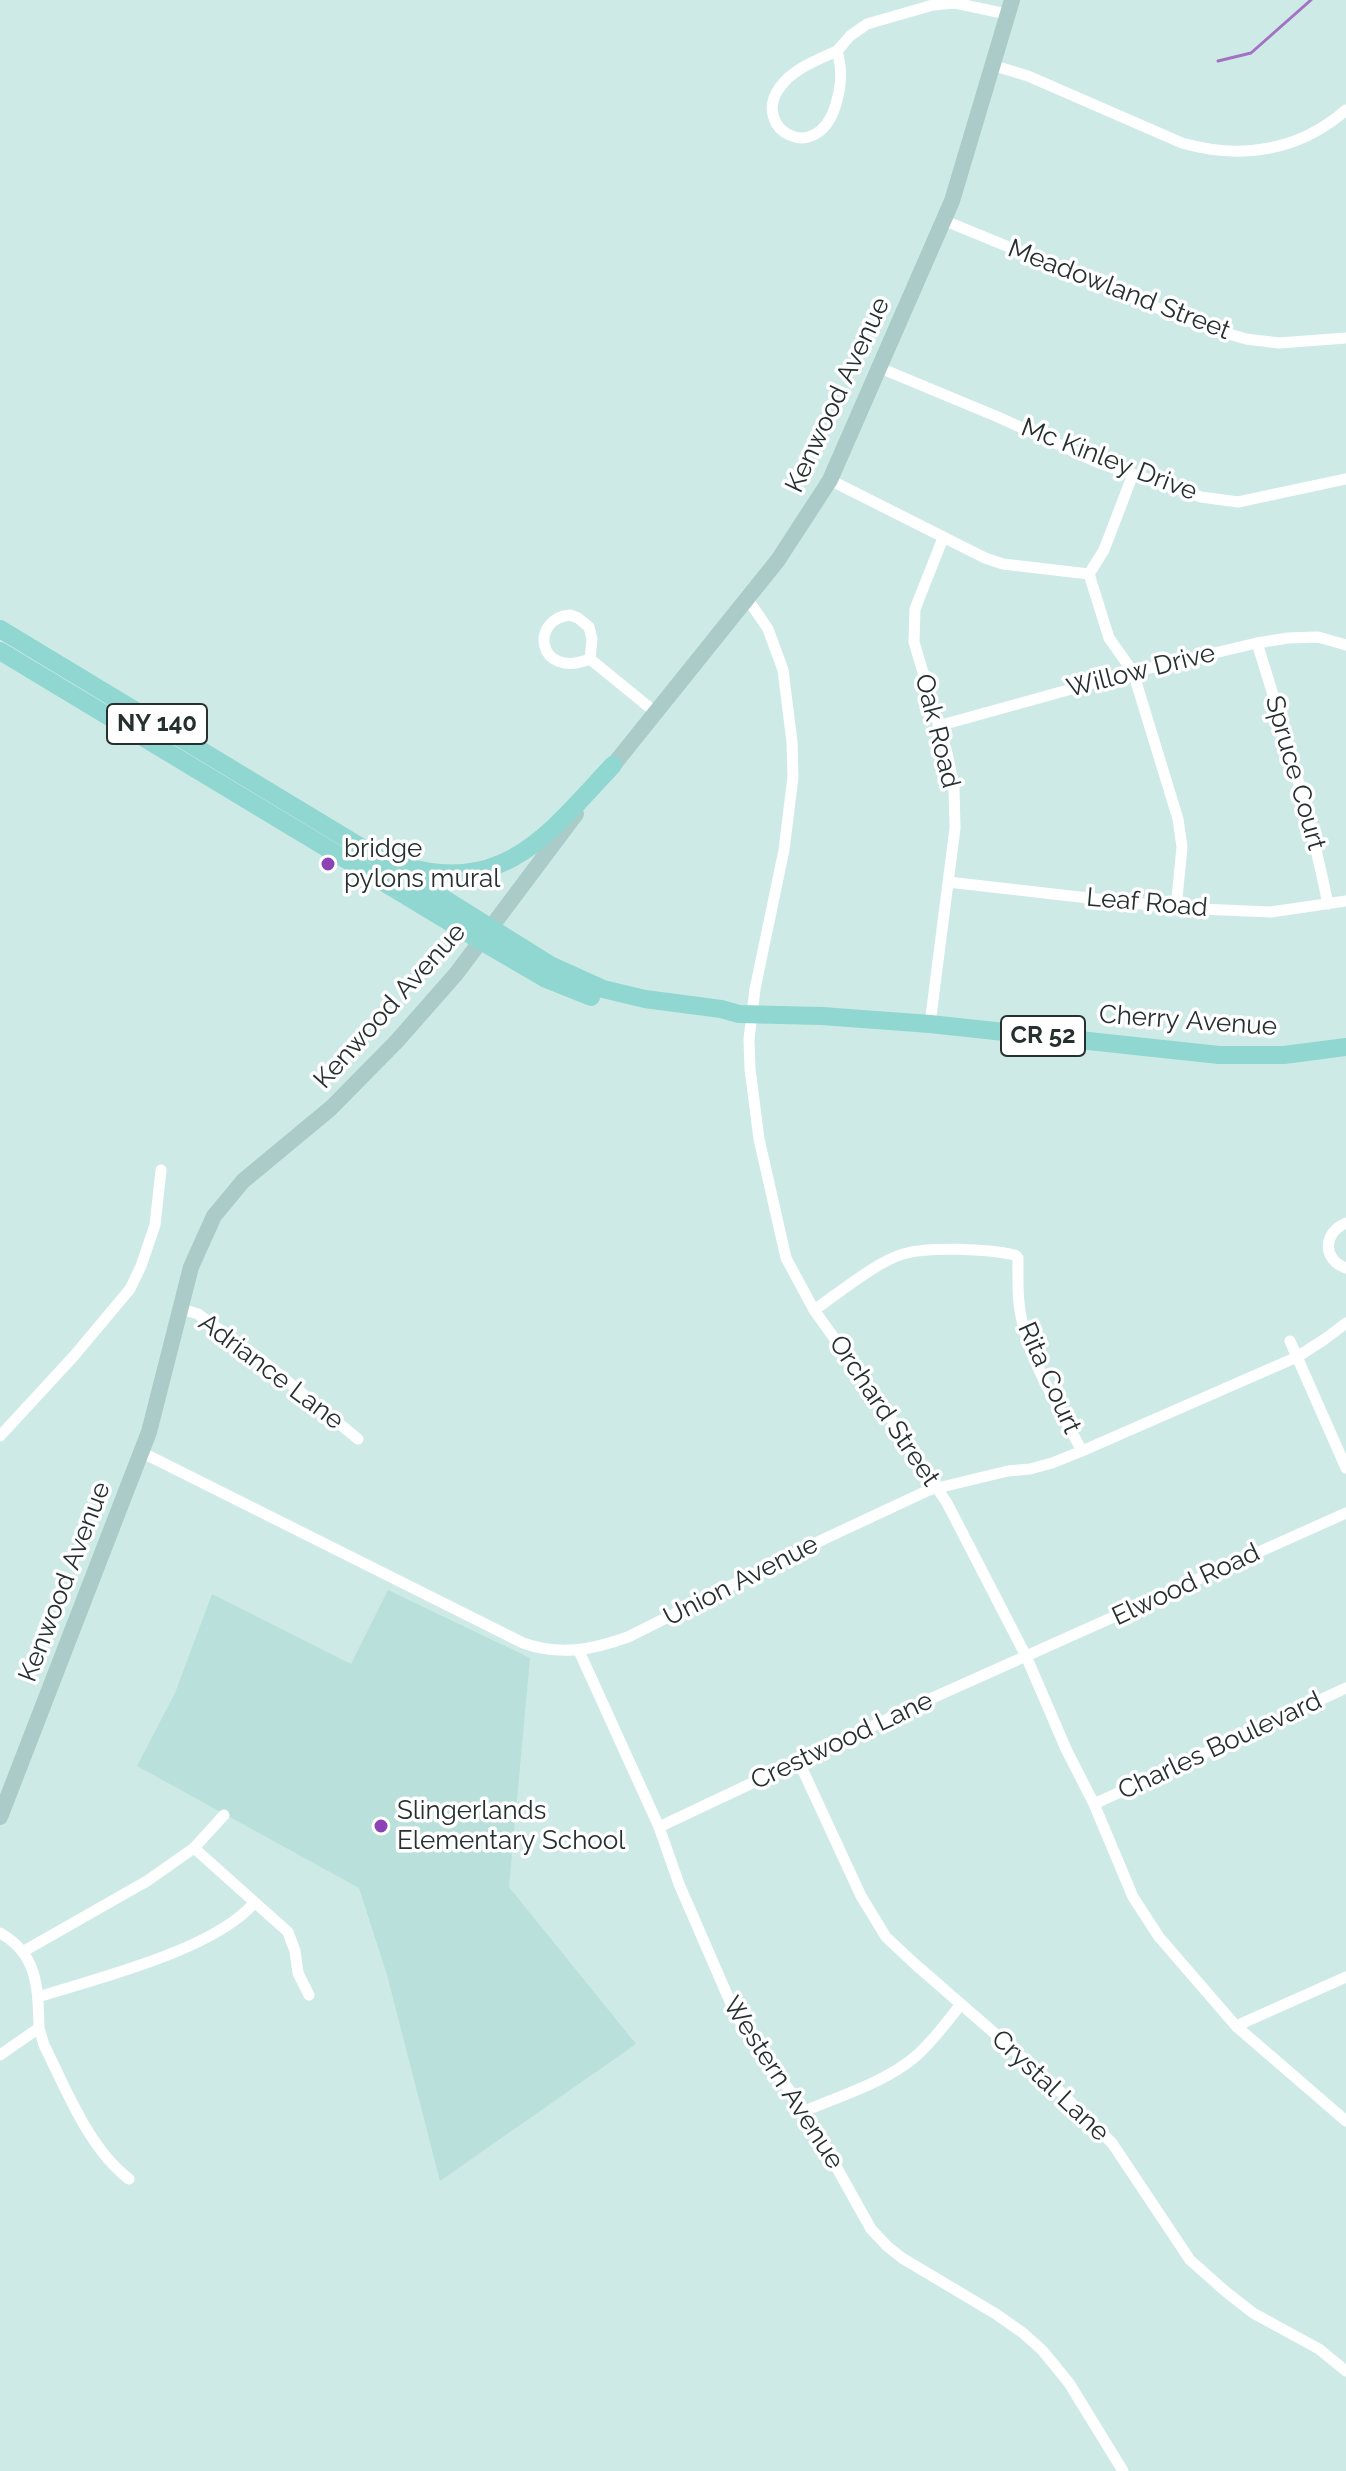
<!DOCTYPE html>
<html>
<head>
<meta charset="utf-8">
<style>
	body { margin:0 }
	canvas { display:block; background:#cdeae6 }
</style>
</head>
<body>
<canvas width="1346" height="2471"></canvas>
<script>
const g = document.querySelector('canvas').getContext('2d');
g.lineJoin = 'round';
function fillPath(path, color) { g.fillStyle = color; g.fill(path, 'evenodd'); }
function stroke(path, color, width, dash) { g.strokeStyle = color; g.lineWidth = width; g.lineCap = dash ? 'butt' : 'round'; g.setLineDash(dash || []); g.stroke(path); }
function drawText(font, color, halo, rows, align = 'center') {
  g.font = font + ' Raleway,sans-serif'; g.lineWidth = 7; g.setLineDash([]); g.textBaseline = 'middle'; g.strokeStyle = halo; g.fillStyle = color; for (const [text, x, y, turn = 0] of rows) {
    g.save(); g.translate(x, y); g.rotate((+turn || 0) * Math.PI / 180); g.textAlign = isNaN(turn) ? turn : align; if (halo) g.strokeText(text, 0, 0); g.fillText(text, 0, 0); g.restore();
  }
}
fillPath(new Path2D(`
	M 388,1590 L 530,1658 L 509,1887 L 636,2044 L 440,2181 L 387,1975 L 359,1888 L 137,1766 L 175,1693 L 212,1594 L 351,1664 Z`), '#bae0db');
stroke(new Path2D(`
	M 1218,61 L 1251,53 L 1311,0`), '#a272c3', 3);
stroke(new Path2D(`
	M 837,51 C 842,68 842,82 837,100 C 820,170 749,129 780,87 C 793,69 817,60 837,51 Z
	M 837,51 L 850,36 L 867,24 L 933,5 L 955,3 L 1007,14
	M 992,65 L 1028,76 L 1182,143 C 1242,160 1299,151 1346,110
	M 943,220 L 1199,325 L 1246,339 L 1279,343 L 1346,338
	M 880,368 L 998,417 L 1099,463 L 1201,497 L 1238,502 L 1346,479
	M 1133,474 L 1104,550 L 1089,574 L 1109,638 L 1133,672 L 1178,819 L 1182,847 L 1176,908
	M 830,480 L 985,558 L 1003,564 L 1089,574
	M 747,598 L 768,629 L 783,670 L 792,742 L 793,777 L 784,850 L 755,989 L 749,1039 L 750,1069 L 759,1139 L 786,1258 L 814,1310 L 878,1399 L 947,1503 L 1026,1656 L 1066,1749 L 1094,1804 L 1133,1897 L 1159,1937 L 1236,2026 L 1346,2121
	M 570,615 L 578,618 L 589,627 L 592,639 L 590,659 C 536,680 530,618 570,615 Z
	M 1257,643 C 1284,729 1310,815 1328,904
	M 590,659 L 655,712
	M 938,726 L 1133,672 L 1257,643 L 1288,638 L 1318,637 L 1346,645
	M 948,882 L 1176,908 L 1271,912 L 1346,901
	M 930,1024 L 955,828 L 954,787 L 947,753 L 914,642 L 915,609 L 943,538
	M 1346,1223 C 1323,1232 1322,1260 1346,1268
	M 182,1309 L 198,1314 L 259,1358 L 358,1439
	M 814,1310 C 839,1293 876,1262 903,1254 C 929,1246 988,1249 1015,1255 L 1018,1258 C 1018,1279 1017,1300 1022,1321 C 1032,1366 1060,1410 1082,1451
	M 1290,1341 L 1346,1468
	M 0,1436 L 73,1357 L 130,1289 L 141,1266 L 155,1225 L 161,1170
	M 141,1452 L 523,1643 C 560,1656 592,1650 628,1637 L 822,1540 L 929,1490 L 1008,1471 L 1030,1469 L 1052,1463 L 1082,1451 L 1297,1357 L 1325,1339 L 1346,1323
	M 579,1651 L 659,1827 L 679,1884 L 735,2013 L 751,2039 L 805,2111 L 871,2229 L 887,2246 L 902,2258 L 996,2314 L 1023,2333 L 1042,2350 L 1069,2383 L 1123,2471
	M 799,1762 L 861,1896 L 886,1937 L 916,1965 L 1046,2078 L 1112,2143 L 1190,2260 L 1225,2291 L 1253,2313 L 1319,2349 L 1346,2371
	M 1094,1804 L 1346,1688
	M 659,1827 L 930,1699 L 1346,1513
	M 194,1848 L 288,1932 L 295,1951 L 298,1973 L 309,1995
	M 0,1933 C 38,1954 38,1988 39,2028 L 0,2055
	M 24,1951 L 147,1881 L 194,1848 L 224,1815
	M 38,1997 C 98,1978 214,1950 254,1903
	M 1236,2026 L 1346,1977
	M 39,2028 L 44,2045 C 66,2089 89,2149 129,2179
	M 805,2111 C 842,2095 886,2082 916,2056 C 933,2041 947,2022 961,2004`), '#fff', 11);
stroke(new Path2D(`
	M 607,773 L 778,560 L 830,480 L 952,201 L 1012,0
	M 0,1817 L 149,1432 L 191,1267 L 214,1216 L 243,1181 L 331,1108 L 397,1041 L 456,974 L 576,814`), '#abcbc8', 16);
stroke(new Path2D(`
	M 0,629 L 374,855 L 550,965 L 603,989 L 645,999 L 721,1009 L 739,1014 L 822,1016 L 930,1024 L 1219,1055 L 1284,1055 L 1346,1047
	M 0,651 L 481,941 L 546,979 L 591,997
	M 401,865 C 505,897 550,832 613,765`), '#90d6d1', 18);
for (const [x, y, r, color] of [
	[328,864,8,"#8b43b6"],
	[381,1826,8,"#8b43b6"]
]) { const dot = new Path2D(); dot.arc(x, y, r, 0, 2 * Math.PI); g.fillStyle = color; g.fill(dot); stroke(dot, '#fff', 3); }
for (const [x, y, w] of [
	[157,724,100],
	[1043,1036,84]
]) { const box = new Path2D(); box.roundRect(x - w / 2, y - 20, w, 40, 6); g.fillStyle = '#fff'; g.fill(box); stroke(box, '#25302f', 2); }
drawText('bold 24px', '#25302f', null, [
	["NY 140",157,724],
	["CR 52",1043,1036]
]);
drawText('26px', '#25302f', '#fff', [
	["Meadowland Street",1119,290,21],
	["Kenwood Avenue",838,395,-65],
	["Mc Kinley Drive",1109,460,21],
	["Willow Drive",1141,671,-14],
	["Oak Road",937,731,76],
	["Spruce Court",1295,773,74],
	["Leaf Road",1147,903,5],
	["Kenwood Avenue",390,1006,-48],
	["Cherry Avenue",1188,1021,4],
	["Adriance Lane",271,1372,37],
	["Rita Court",1049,1378,66],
	["Orchard Street",884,1411,56],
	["Union Avenue",741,1581,-27],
	["Kenwood Avenue",65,1582,-69],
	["Elwood Road",1186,1585,-25],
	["Crestwood Lane",842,1741,-25],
	["Charles Boulevard",1220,1746,-25],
	["Western Avenue",783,2083,57],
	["Crystal Lane",1050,2086,43]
]);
drawText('26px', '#25302f', '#fff', [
	["bridge",344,849],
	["pylons mural",344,879],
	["Slingerlands",397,1811],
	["Elementary School",397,1841]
], 'left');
</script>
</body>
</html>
